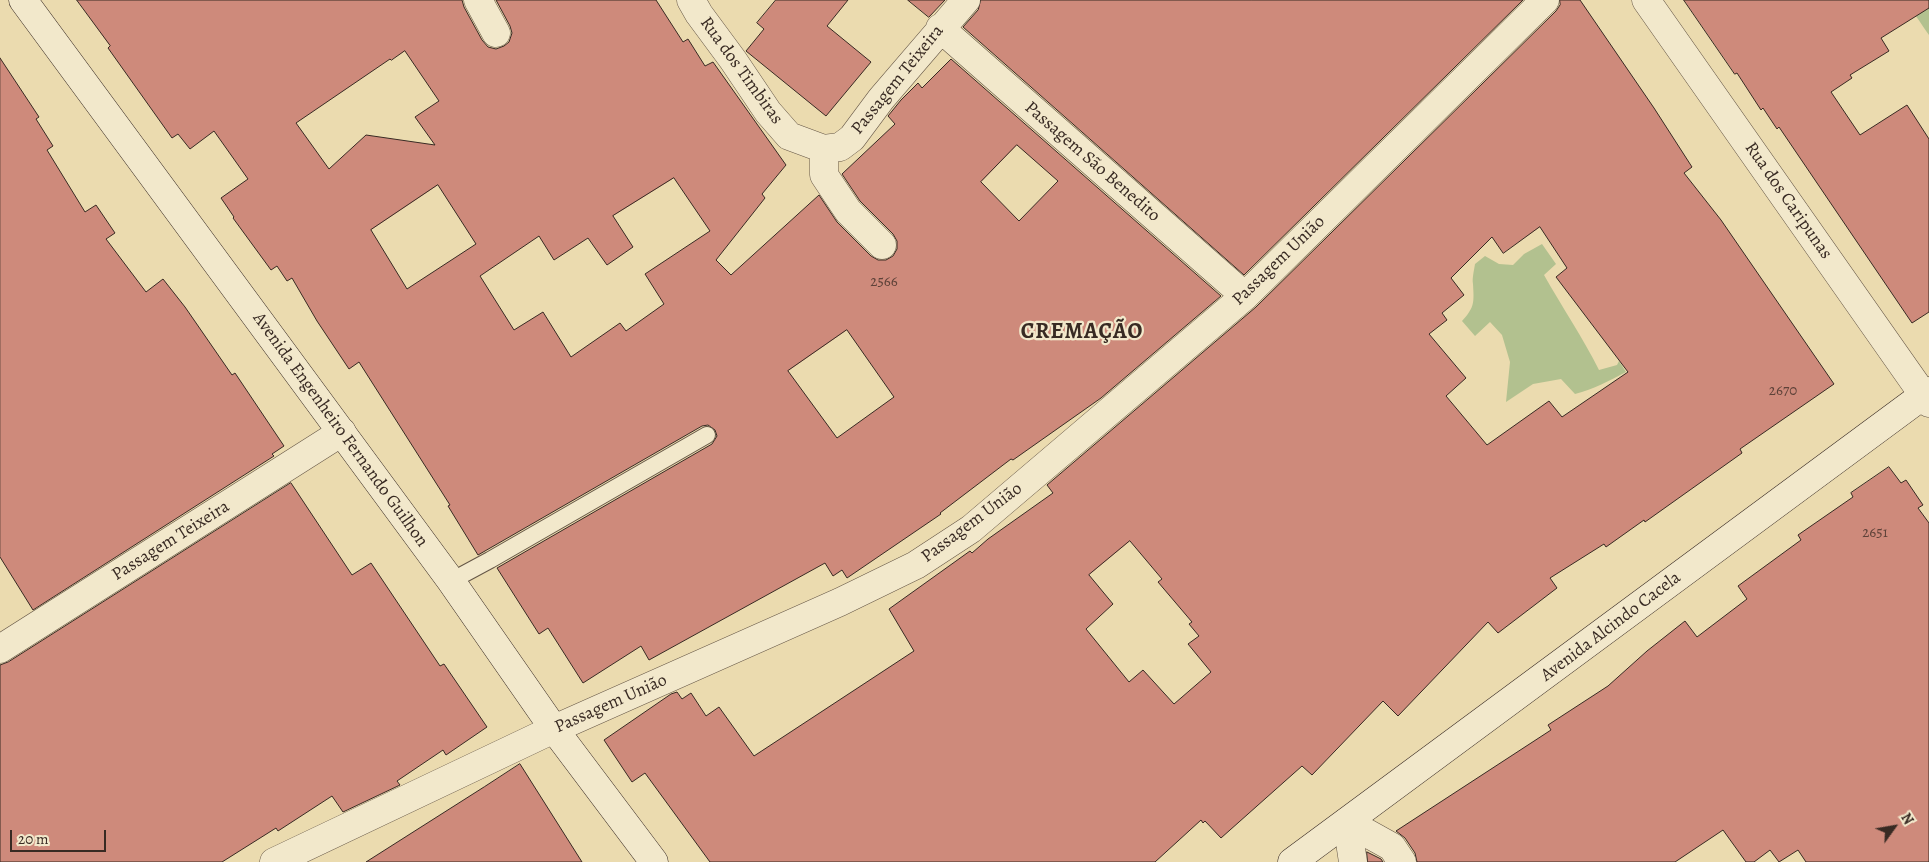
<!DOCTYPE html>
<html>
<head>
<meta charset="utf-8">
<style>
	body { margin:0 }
	#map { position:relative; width:1929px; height:862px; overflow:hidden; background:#ebdbaf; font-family:Alegreya,serif }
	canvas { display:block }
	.north { position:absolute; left:1869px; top:802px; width:50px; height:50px; -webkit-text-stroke:4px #f2e8cb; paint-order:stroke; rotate:58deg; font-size:14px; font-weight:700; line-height:20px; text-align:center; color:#382a23 }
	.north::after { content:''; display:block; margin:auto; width:18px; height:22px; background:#382a23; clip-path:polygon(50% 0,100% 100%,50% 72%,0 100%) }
	.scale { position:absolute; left:10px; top:830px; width:96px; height:22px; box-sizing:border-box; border:2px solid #382a23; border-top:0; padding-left:6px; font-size:15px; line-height:18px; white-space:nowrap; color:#382a23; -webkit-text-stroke:4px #f2e8cb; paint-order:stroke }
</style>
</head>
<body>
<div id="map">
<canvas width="1929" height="862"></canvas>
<div class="north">N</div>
<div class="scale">20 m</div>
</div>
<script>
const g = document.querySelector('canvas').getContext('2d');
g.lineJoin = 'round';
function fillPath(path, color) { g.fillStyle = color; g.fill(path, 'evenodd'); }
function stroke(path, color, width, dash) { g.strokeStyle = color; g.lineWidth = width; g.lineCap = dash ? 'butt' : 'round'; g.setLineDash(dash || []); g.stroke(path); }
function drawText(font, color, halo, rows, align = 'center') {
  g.font = font + ' Alegreya,serif'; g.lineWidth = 4.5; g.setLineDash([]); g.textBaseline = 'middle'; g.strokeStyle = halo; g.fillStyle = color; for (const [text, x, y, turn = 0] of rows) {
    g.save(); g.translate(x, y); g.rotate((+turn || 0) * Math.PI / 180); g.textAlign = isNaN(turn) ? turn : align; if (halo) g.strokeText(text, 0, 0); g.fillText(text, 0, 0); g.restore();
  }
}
fillPath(new Path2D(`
	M 1903,0 L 1929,0 L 1929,35 C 1920,23 1914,11 1903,0 Z
	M 1542,244 L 1556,264 L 1544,275 C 1562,307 1583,338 1599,370 L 1617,365 L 1619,361 L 1626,372 C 1609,381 1594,389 1575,394 L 1561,379 L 1533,384 L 1506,402 L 1510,362 L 1502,335 L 1490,322 L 1475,336 L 1462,321 C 1475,307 1474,302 1473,284 C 1472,278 1474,271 1475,264 L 1485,256 L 1499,264 L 1513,265 L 1524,254 Z`), '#b2c18f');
const building = new Path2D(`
	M 77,0 L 462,0 L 464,7 L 482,40 L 488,47 L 496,49 L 504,46 L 509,42 L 512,33 L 510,26 L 496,0 L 656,0 L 683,42 L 688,39 L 705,66 L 713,62 L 786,165 L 762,194 L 765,198 L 716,260 L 731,275 L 819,195 L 837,222 L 871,256 L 878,260 L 886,260 L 893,256 L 897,249 L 897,241 L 893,234 L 860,201 L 842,174 L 895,124 L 888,116 L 901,100 L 918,83 L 922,88 L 951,59 L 1221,296 L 1101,398 L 1013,460 L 1011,459 L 940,513 L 941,514 L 847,578 L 842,570 L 833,576 L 825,563 L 649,660 L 641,646 L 583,683 L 548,628 L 539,634 L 497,568 L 712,444 L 717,436 L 715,430 L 708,425 L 702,426 L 478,555 L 448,506 L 450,505 L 359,362 L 349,369 L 317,321 L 292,278 L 287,281 L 277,266 L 271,270 L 233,218 L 234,217 L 221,198 L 248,179 L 214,131 L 190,149 L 178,134 L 172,138 L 108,48 L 110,46 ZM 405,51 L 439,101 L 415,117 L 435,145 L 366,135 L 329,169 L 296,123 L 390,59 L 391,60 ZM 1017,145 L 1058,181 L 1019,221 L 981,182 ZM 674,178 L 710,231 L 645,274 L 664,304 L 626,331 L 620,323 L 571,357 L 543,312 L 514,330 L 480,276 L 539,236 L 554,260 L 588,238 L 607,265 L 633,247 L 613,216 ZM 438,185 L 476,244 L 407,289 L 371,230 ZM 847,330 L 894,397 L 837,438 L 788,371 Z
	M 776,0 L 848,0 L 827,26 L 871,62 L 826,116 L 746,51 L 764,29 L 757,23 Z
	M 908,0 L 945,0 L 929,17 Z
	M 981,0 L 1523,0 L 1244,275 L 963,27 L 978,10 Z
	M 1560,0 L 1580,0 L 1654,108 L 1692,167 L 1684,173 L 1721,220 L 1834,384 L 1740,449 L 1742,453 L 1645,522 L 1644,520 L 1606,547 L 1604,544 L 1550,578 L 1557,588 L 1498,633 L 1488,622 L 1398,716 L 1383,701 L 1312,775 L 1302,766 L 1221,838 L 1205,821 L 1203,823 L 1201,820 L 1155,862 L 710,862 L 645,773 L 632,782 L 604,740 L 671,694 L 677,692 L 682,699 L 691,693 L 706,716 L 719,707 L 754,756 L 914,651 L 889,609 L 970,551 L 972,553 L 988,539 L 1053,493 L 1047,485 L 1256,307 L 1556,11 L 1560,5 ZM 1540,227 L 1567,268 L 1556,277 L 1628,372 L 1562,417 L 1549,401 L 1487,445 L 1446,396 L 1466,378 L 1429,334 L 1447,320 L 1442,313 L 1464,295 L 1451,278 L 1492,237 L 1503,253 ZM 1130,541 L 1162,579 L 1158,582 L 1192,622 L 1189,624 L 1199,636 L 1188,644 L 1211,672 L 1174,704 L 1143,670 L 1129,682 L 1086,629 L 1113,604 L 1089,575 Z
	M 1684,0 L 1929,0 L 1929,8 L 1881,38 L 1889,51 L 1850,75 L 1852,78 L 1831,92 L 1860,135 L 1907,105 L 1929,139 L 1929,312 L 1912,323 L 1779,127 L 1777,129 L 1763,108 L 1761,110 L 1737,73 L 1735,74 Z
	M 0,58 L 39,117 L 36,119 L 53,146 L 47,150 L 85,212 L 96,205 L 115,233 L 106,239 L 146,292 L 163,279 L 185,307 L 232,375 L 235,373 L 284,446 L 272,454 L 274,456 L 33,610 L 0,557 Z
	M 1889,467 L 1901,483 L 1906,480 L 1923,505 L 1918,508 L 1929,523 L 1929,862 L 1806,862 L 1798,850 L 1779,862 L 1770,850 L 1754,862 L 1746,862 L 1723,830 L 1675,862 L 1417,862 L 1415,853 L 1405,838 L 1396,831 L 1551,730 L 1548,725 L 1608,686 L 1647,651 L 1685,621 L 1697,637 L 1747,599 L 1738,586 L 1801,540 L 1798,535 L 1853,497 L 1851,493 Z
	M 291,483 L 352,575 L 371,563 L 440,666 L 444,664 L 487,727 L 446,755 L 443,750 L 397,781 L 400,785 L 343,812 L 332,796 L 278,831 L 276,828 L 222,862 L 0,862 L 0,665 L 8,662 Z
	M 520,764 L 582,862 L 366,862 L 484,787 Z
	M 1367,852 L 1381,859 L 1383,862 L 1368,862 Z`);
fillPath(building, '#ce8a7b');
stroke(building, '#382a23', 1);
const lane = new Path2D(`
	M 451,581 L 490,560 L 707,435`);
const street = new Path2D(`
	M 478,0 L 496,33
	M 691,0 L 699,14 L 733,60 L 768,112 L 789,136 L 824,149 L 824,175 L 848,211 L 882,245
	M 1646,0 L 1929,403
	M 940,28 L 1245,296
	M 824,149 L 840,147 L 852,138 L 881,99 L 966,0
	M 0,649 L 342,432
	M 1347,822 L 1392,847 L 1402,862
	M 1347,822 L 1353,862
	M 274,862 L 554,729 L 840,602 L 916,565 L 971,529 L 1245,296 L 1545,0`);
const secondary = new Path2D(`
	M 23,0 L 451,581 L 554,729 L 654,862
	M 1292,862 L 1929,391`);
stroke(lane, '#655646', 18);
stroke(street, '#655646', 29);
stroke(secondary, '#382a23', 29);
stroke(lane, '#f2e8cb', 16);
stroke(street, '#f2e8cb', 28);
stroke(secondary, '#f2e8cb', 28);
drawText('15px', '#5e4239', null, [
	["2566",884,282],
	["2670",1783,391],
	["2651",1875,533]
]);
drawText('18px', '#382a23', '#f2e8cb', [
	["Rua dos Timbiras",741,71,54],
	["Passagem Teixeira",898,80,-51],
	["Passagem São Benedito",1092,162,41],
	["Rua dos Caripunas",1788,201,55],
	["Passagem União",1279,261,-44],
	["Avenida Engenheiro Fernando Guilhon",340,430,54],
	["Passagem União",972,523,-37],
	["Passagem Teixeira",171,541,-32],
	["Avenida Alcindo Cacela",1611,627,-37],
	["Passagem União",611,704,-24]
]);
g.letterSpacing = '1px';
drawText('bold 22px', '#382a23', '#f2e8cb', [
	["CREMAÇÃO",1082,333]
]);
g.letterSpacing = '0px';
</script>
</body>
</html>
